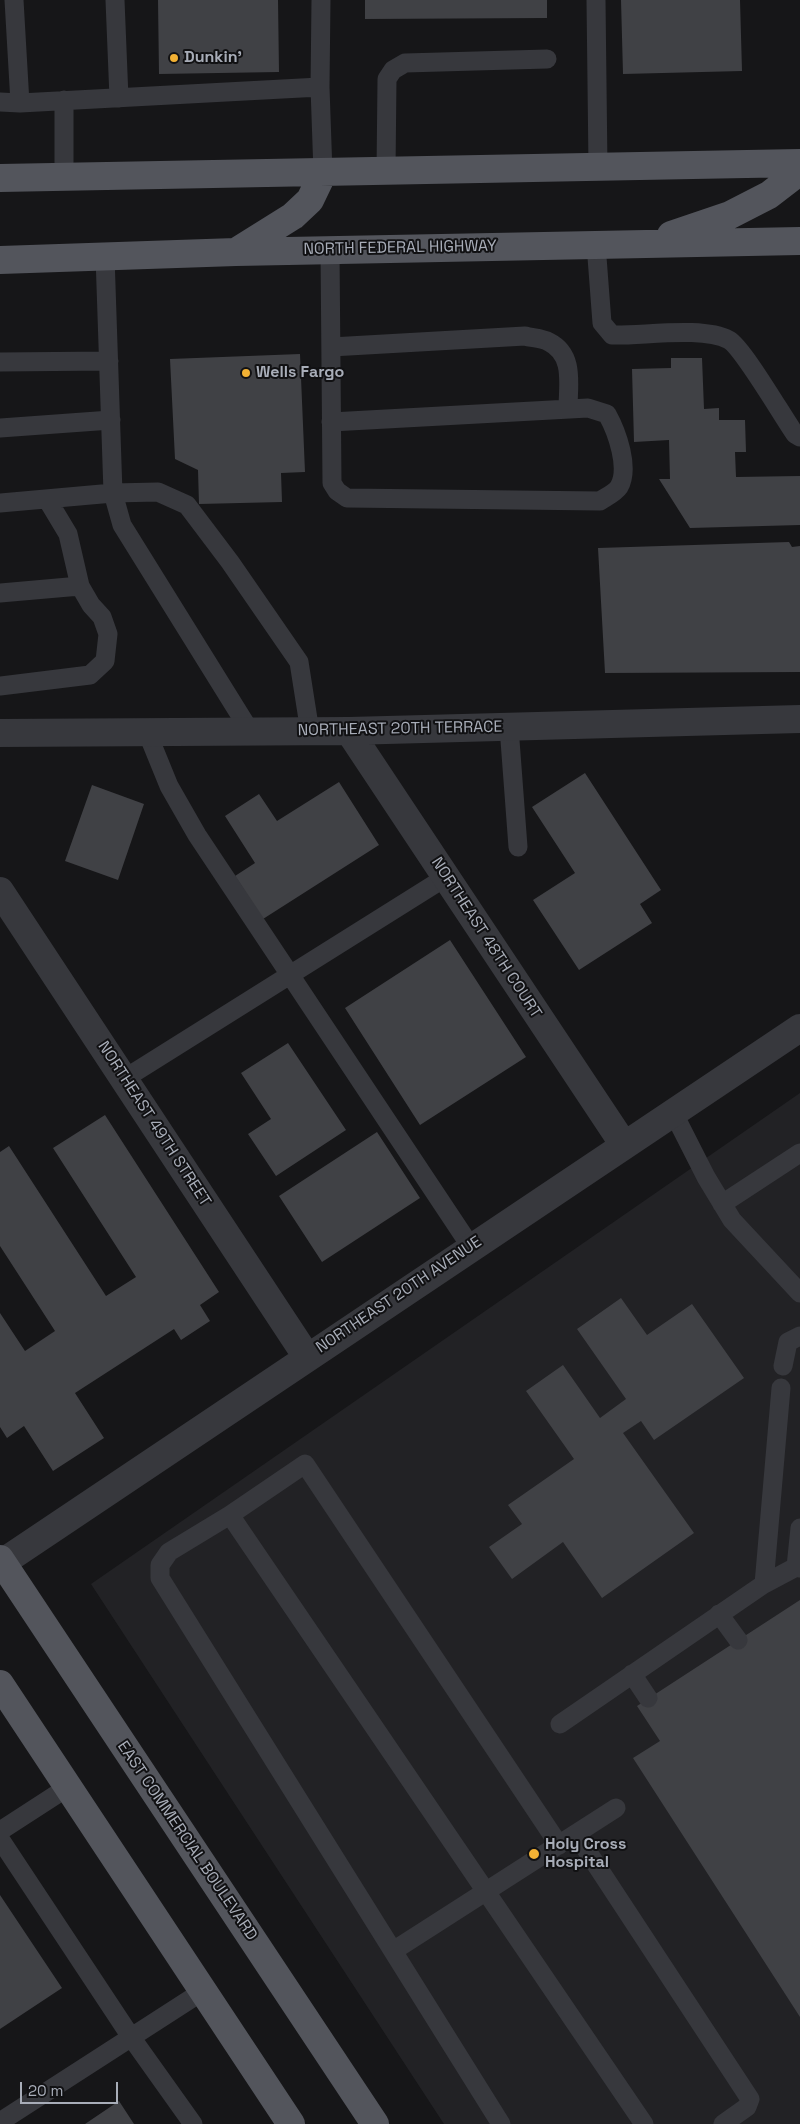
<!DOCTYPE html>
<html>
<head>
<meta charset="utf-8">
<style>
	body { margin:0 }
	#map { position:relative; width:800px; height:2124px; overflow:hidden; background:#161618; font-family:"Space Grotesk",sans-serif }
	canvas { display:block }
	.scale { position:absolute; left:20px; top:2082px; width:98px; height:22px; box-sizing:border-box; border:2px solid #a8adb8; border-top:0; padding-left:6px; font-size:15px; line-height:18px; white-space:nowrap; color:#a8adb8; -webkit-text-stroke:4px #111113; paint-order:stroke }
</style>
</head>
<body>
<div id="map">
<canvas width="800" height="2124"></canvas>
<div class="scale">20 m</div>
</div>
<script>
const g = document.querySelector('canvas').getContext('2d');
g.lineJoin = 'round';
function fillPath(path, color) { g.fillStyle = color; g.fill(path, 'evenodd'); }
function stroke(path, color, width, dash) { g.strokeStyle = color; g.lineWidth = width; g.lineCap = dash ? 'butt' : 'round'; g.setLineDash(dash || []); g.stroke(path); }
function drawText(font, color, halo, rows, align = 'center') {
  g.font = font + ' "Space Grotesk",sans-serif'; g.lineWidth = 4; g.setLineDash([]); g.textBaseline = 'middle'; g.strokeStyle = halo; g.fillStyle = color; for (const [text, x, y, turn = 0] of rows) {
    g.save(); g.translate(x, y); g.rotate((+turn || 0) * Math.PI / 180); g.textAlign = isNaN(turn) ? turn : align; if (halo) g.strokeText(text, 0, 0); g.fillText(text, 0, 0); g.restore();
  }
}
fillPath(new Path2D(`
	M 800,1093 L 800,2124 L 444,2124 L 91,1584 Z`), '#222225');
fillPath(new Path2D(`
	M 158,0 L 278,0 L 279,72 L 159,74 Z
	M 365,0 L 547,0 L 547,18 L 365,19 Z
	M 621,0 L 740,0 L 742,71 L 623,74 Z
	M 300,354 L 305,472 L 281,473 L 282,502 L 199,504 L 198,470 L 175,459 L 170,359 Z
	M 671,358 L 702,358 L 704,409 L 719,408 L 719,420 L 745,420 L 746,452 L 735,452 L 736,477 L 800,476 L 800,525 L 690,528 L 659,479 L 670,479 L 669,440 L 634,442 L 632,369 L 671,368 Z
	M 789,542 L 792,547 L 800,546 L 800,672 L 605,673 L 598,548 Z
	M 585,773 L 661,890 L 640,904 L 652,923 L 579,970 L 533,900 L 575,873 L 532,807 Z
	M 339,782 L 379,845 L 263,919 L 235,876 L 255,863 L 225,816 L 259,794 L 277,821 Z
	M 92,785 L 144,804 L 118,880 L 65,861 Z
	M 450,940 L 526,1057 L 420,1125 L 345,1008 Z
	M 288,1043 L 346,1130 L 276,1176 L 248,1134 L 271,1119 L 241,1073 Z
	M 105,1115 L 219,1292 L 200,1305 L 210,1321 L 181,1340 L 174,1329 L 75,1393 L 104,1438 L 53,1471 L 24,1426 L 7,1438 L 0,1427 L 0,1313 L 25,1351 L 55,1331 L 0,1246 L 0,1152 L 9,1146 L 106,1296 L 136,1277 L 53,1148 Z
	M 377,1132 L 420,1198 L 322,1262 L 279,1196 Z
	M 621,1298 L 647,1335 L 692,1304 L 744,1378 L 654,1440 L 641,1421 L 623,1433 L 694,1533 L 602,1598 L 563,1542 L 512,1579 L 489,1547 L 522,1524 L 508,1505 L 574,1459 L 526,1391 L 563,1365 L 600,1418 L 626,1399 L 577,1329 Z
	M 800,1600 L 800,2017 L 633,1758 L 660,1741 L 637,1706 Z
	M 0,1895 L 62,1988 L 0,2029 Z
	M 119,2101 L 134,2124 L 85,2124 Z`), '#404145');
stroke(new Path2D(`
	M 14,0 L 20,103
	M 115,0 L 119,98
	M 321,0 L 320,87 L 323,173
	M 596,0 L 598,167
	M 0,102 L 20,103 L 320,87
	M 386,172 L 387,79 L 393,70 L 405,63 L 547,59
	M 64,177 L 64,100
	M 596,244 L 602,323 L 612,335 C 643,336 703,326 729,340 C 743,348 783,417 795,434 L 800,437
	M 330,250 L 332,483 L 337,491 L 347,498 L 600,501 C 606,497 615,493 619,487 C 630,468 617,432 607,414 L 588,408 L 331,422
	M 105,256 L 113,493 L 122,525 L 250,731
	M 331,347 L 525,336 C 532,338 542,338 549,342 C 575,355 568,385 568,409
	M 0,362 L 109,361
	M 0,428 L 111,420
	M 0,503 L 113,493 L 158,492 L 187,505 L 230,562 L 299,662 L 310,732
	M 0,593 L 80,586
	M 0,686 L 90,675 L 105,661 L 108,634 L 102,617 L 91,605 L 80,586 L 68,534 L 47,499
	M 509,727 L 518,847
	M 147,732 L 169,786 L 197,835 L 471,1247
	M 124,1079 L 446,877
	M 673,1112 L 706,1177 L 732,1220 L 800,1293
	M 722,1204 L 800,1153
	M 783,1366 L 788,1342 L 800,1336
	M 230,1515 L 644,2124
	M 796,1567 L 800,1528
	M 764,1584 L 781,1388
	M 719,1614 L 738,1640
	M 632,1674 L 648,1698
	M 560,1724 L 764,1584 L 796,1567 L 800,1568
	M 0,1831 L 68,1787
	M 576,1834 L 750,2099 L 747,2107 L 723,2124
	M 0,1839 L 131,2037 L 193,2124
	M 393,1951 L 616,1808
	M 6,2118 L 203,1991
	M 501,2124 L 160,1578 L 160,1565 L 169,1552 L 230,1515 L 305,1464 L 559,1845`), '#37383d', 19);
stroke(new Path2D(`
	M 349,731 L 624,1145
	M 0,733 L 349,731 L 800,719
	M 0,891 L 307,1357
	M 0,1564 L 800,1028`), '#37383d', 28);
stroke(new Path2D(`
	M 0,178 L 800,163
	M 671,235 L 730,215 L 769,195 L 800,171
	M 237,251 L 293,216 L 310,200 L 323,173
	M 0,260 L 236,252 L 800,241
	M 0,1559 L 375,2124
	M 0,1684 L 291,2124`), '#53555c', 28);
for (const [x, y, r, color] of [
	[174,58,5,"#f2b134"],
	[246,373,5,"#f2b134"],
	[534,1854,6,"#f2b134"]
]) { const dot = new Path2D(); dot.arc(x, y, r, 0, 2 * Math.PI); g.fillStyle = color; g.fill(dot); stroke(dot, '#111113', 2); }
drawText('bold 16px', '#a8adb8', '#111113', [
	["Dunkin'",184,58],
	["Wells Fargo",256,373],
	["Holy Cross",545,1845],
	["Hospital",545,1863]
], 'left');
drawText('16px', '#a8adb8', '#111113', [
	["NORTH FEDERAL HIGHWAY",400,248,-1],
	["NORTHEAST 20TH TERRACE",400,729,-1],
	["NORTHEAST 48TH COURT",486,938,57],
	["NORTHEAST 49TH STREET",154,1124,57],
	["NORTHEAST 20TH AVENUE",399,1295,-34],
	["EAST COMMERCIAL BOULEVARD",187,1841,56]
]);
</script>
</body>
</html>
